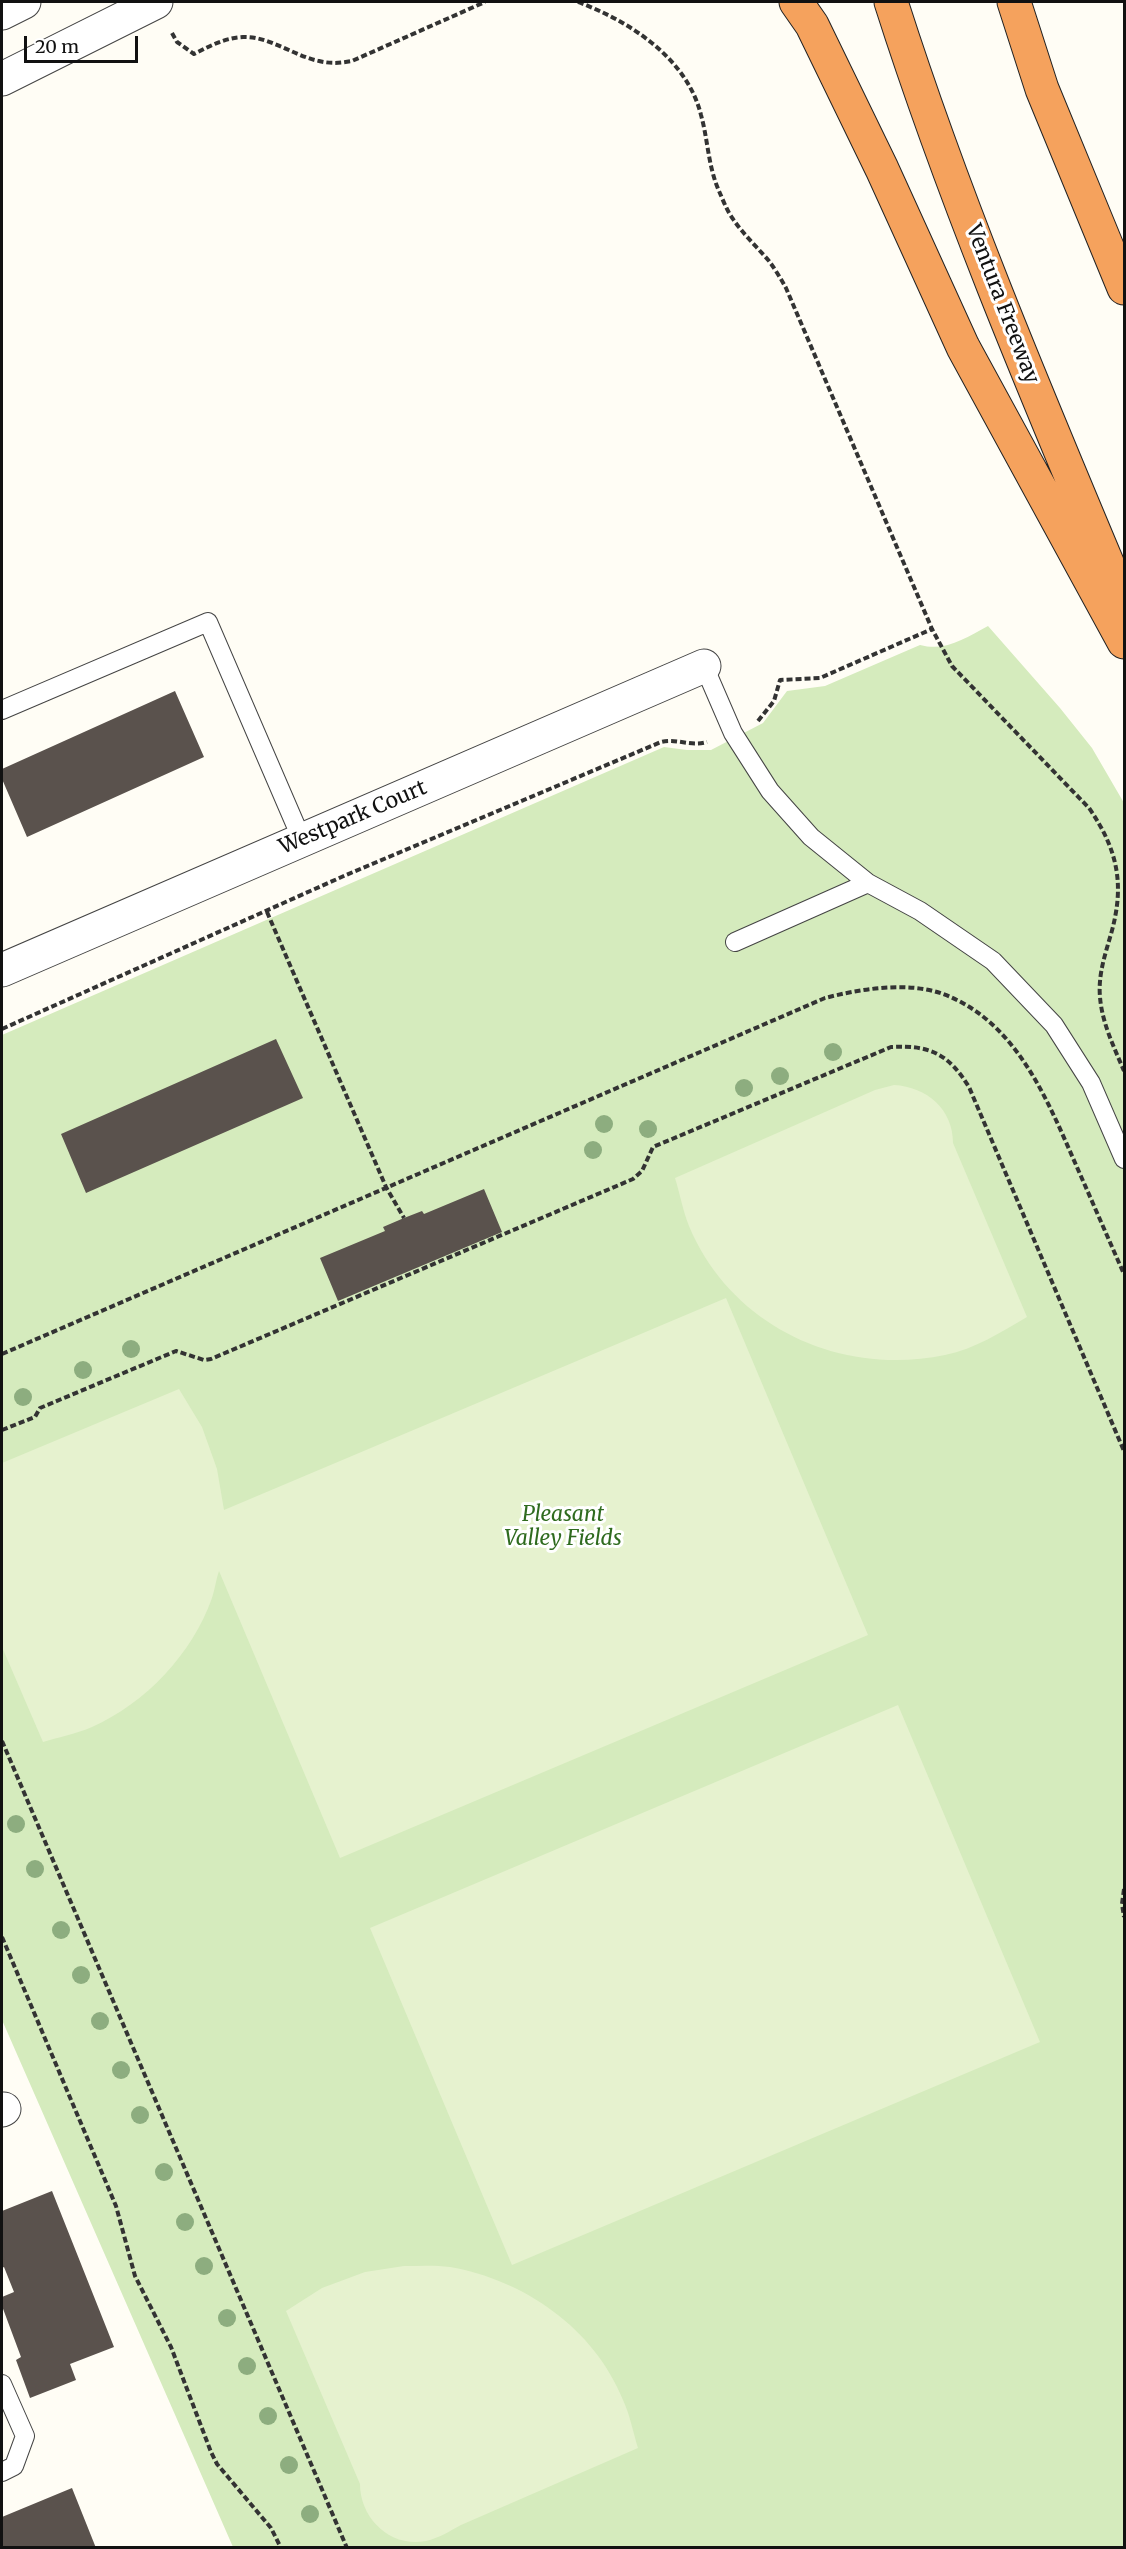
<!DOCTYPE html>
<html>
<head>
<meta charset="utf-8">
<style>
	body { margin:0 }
	#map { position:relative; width:1126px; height:2549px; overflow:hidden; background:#fffdf5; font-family:Merriweather,serif }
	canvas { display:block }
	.frame { position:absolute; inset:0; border:3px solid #111; pointer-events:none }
	.scale { position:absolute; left:24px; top:36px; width:114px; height:27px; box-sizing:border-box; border:3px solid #111; border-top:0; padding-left:8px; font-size:18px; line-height:21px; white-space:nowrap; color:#111; -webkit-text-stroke:4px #fff; paint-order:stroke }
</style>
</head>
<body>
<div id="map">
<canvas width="1126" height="2549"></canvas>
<div class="frame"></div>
<div class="scale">20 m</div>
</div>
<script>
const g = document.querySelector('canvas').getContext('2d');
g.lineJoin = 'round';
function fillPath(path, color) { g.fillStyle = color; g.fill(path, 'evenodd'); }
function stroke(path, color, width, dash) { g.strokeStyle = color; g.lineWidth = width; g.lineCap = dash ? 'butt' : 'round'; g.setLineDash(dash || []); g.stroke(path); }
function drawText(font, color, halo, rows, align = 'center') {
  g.font = font + ' Merriweather,serif'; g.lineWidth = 6; g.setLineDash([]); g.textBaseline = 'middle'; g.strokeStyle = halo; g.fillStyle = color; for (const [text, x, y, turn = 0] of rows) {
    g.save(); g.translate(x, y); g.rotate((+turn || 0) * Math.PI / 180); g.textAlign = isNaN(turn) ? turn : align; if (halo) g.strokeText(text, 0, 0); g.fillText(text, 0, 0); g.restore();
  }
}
fillPath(new Path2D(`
	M 988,626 L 1060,708 L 1092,748 L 1124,803 L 1124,2547 L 233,2547 L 2,2020 L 2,1035 L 664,747 L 687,750 L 711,750 L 763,723 L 787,691 L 825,686 L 920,645 C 946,652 965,638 988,626 Z`), '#d5ebbd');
fillPath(new Path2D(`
	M 894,1085 C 927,1087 953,1109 953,1143 L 1027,1317 C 1001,1332 975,1349 945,1355 C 841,1377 731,1327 689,1226 C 683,1211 680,1194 675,1178 L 875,1090 Z
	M 726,1298 L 868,1635 L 340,1858 L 219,1571 C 216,1579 215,1589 212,1598 C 192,1654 146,1703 92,1727 C 76,1734 59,1737 43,1742 L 2,1647 L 2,1463 L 179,1389 L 202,1427 L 217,1469 L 224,1510 Z
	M 898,1705 L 1040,2042 L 512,2265 L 370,1928 Z
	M 404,2266 C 419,2266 435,2265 450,2267 C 524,2280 594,2328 623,2400 C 630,2415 633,2432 638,2448 L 461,2525 C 450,2531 439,2538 426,2541 C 391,2548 360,2519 360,2484 L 286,2311 L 322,2288 L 365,2272 Z`), '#e6f2cf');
fillPath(new Path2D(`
	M 175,691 L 204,757 L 27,837 L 2,779 L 2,769 Z
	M 276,1039 L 303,1098 L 86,1193 L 61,1134 Z
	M 484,1189 L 502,1232 L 338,1301 L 320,1258 L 385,1231 L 383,1227 L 404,1218 L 422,1211 L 424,1214 Z
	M 52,2191 L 114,2347 L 70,2364 L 76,2380 L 30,2398 L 16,2360 L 21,2357 L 2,2306 L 2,2297 L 14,2292 L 4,2267 L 2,2268 L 2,2211 Z
	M 72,2488 L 96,2548 L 2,2548 L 2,2517 Z`), '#5a524d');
const service = new Path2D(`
	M 704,666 L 733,733 L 770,791 L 811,837 L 868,883 L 735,942
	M 2,710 L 208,622 L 302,840
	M 868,883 L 920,911 L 993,961 L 1054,1025 L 1091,1083 L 1124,1159
	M 2,2384 L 25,2436 L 14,2466 L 2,2472`);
const minor = new Path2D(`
	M 2,970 L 704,666
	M 2,2110 L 4,2109`);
const tertiary = new Path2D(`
	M 2,13 L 24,2
	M 2,79 L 156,2`);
const motorway = new Path2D(`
	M 796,2 L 812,25 L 882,169 L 963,347 L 1124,642
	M 891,2 C 956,206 1041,405 1124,603
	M 1014,2 L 1042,89 L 1124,288`);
stroke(service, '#444', 20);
stroke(minor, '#444', 35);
stroke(tertiary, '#444', 35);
stroke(motorway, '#222', 35);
stroke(new Path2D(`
	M 578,2 C 629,21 687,58 701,115 C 708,140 708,166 719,191 C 723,200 727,211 733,219 C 743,234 757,247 769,261 C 775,269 781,279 786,288 L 932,629 L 952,666 L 1089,808 C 1118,850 1125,885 1111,934 C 1105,955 1098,975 1100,997 C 1102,1023 1114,1047 1124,1071
	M 172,33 L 177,42 L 194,54 C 210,46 224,38 243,37 C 269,36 294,56 319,61 C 331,64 341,63 352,61 L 485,2
	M 758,721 L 774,701 L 780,680 L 820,678 L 932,629
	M 267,912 L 386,1187 L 404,1218
	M 2,1029 L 346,875 L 661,742 C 676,738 691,747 707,742
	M 2,1354 L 825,998 C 860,989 908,981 943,994 C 1016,1021 1047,1099 1076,1165 C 1092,1201 1108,1238 1124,1274
	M 2,1430 L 35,1417 L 40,1408 L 176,1351 L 204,1360 L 211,1359 L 633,1179 L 642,1171 L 653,1147 L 891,1047 C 929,1045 948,1053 969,1087 L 1124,1451
	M 2,1741 L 347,2548
	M 1124,1889 L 1122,1904 L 1124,1917
	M 2,1937 L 116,2206 L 135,2276 L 171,2347 L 211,2452 L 217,2464 L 271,2528 L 281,2548`), '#333', 4, [6, 3]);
stroke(service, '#fff', 18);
stroke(minor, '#fff', 33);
stroke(tertiary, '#fff', 33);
stroke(motorway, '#f5a25d', 33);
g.fillStyle = '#8dad7f';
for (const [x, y] of [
	[833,1052],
	[780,1076],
	[744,1088],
	[604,1124],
	[648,1129],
	[593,1150],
	[131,1349],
	[83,1370],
	[23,1397],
	[16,1824],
	[35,1869],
	[61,1930],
	[81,1975],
	[100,2021],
	[121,2070],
	[140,2115],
	[164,2172],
	[185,2222],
	[204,2266],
	[227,2318],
	[247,2366],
	[268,2416],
	[289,2465],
	[310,2514]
]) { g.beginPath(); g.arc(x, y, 9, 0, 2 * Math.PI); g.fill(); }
drawText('21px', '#111', '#fff', [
	["Ventura Freeway",1002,304,69],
	["Westpark Court",353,818,-23]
]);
drawText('italic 21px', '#2f6b1f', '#fff', [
	["Pleasant",563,1515],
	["Valley Fields",563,1539]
]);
</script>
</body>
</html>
